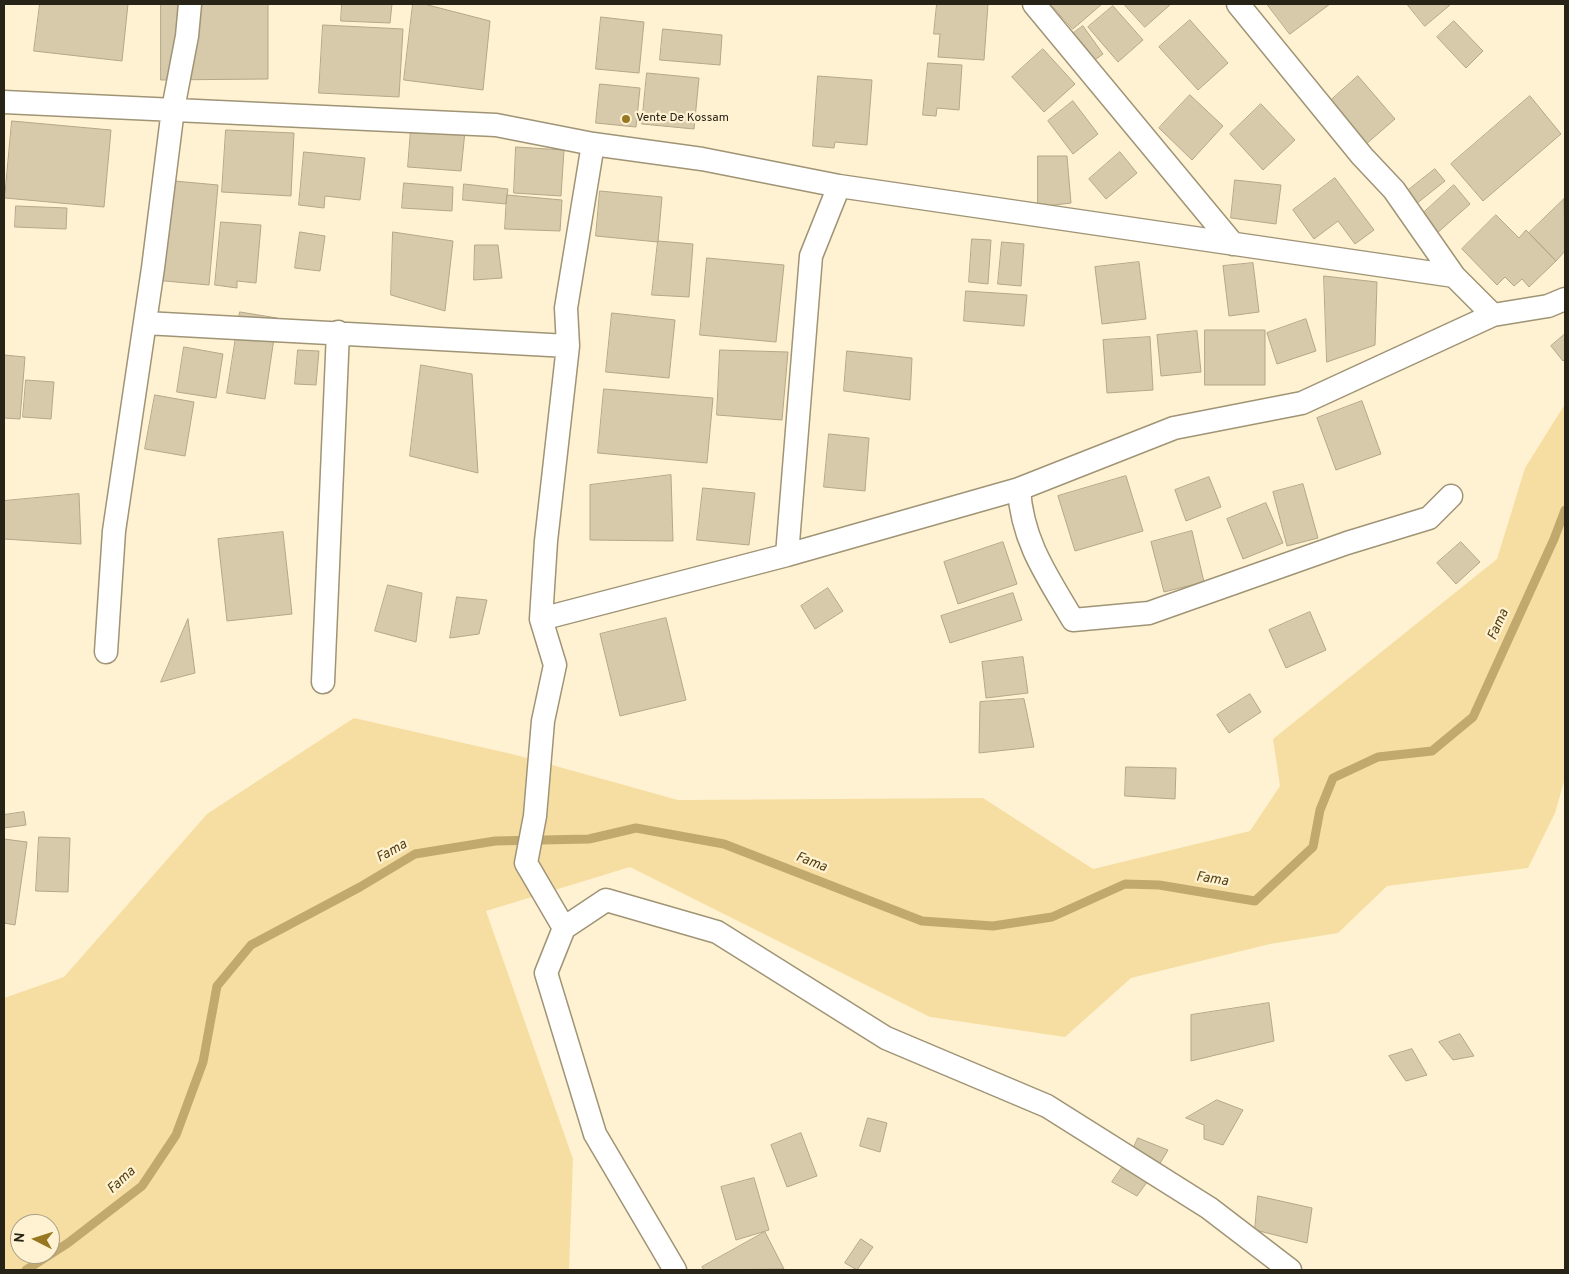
<!DOCTYPE html>
<html>
<head>
<meta charset="utf-8">
<style>
	body { margin:0 }
	#map { position:relative; width:1569px; height:1274px; overflow:hidden; background:#fff2d2; font-family:Overpass,sans-serif }
	canvas { display:block }
	.frame { position:absolute; inset:0; border:5px solid #282317; pointer-events:none }
	.north { position:absolute; left:10px; top:1214px; width:50px; height:50px; box-sizing:border-box; background:#fff2d2; border:1px solid #a99f87; border-radius:50%; rotate:275deg; font-size:14px; font-weight:700; line-height:20px; text-align:center; color:#282317 }
	.north::after { content:''; display:block; margin:auto; width:18px; height:22px; background:#977821; clip-path:polygon(50% 0,100% 100%,50% 72%,0 100%) }
</style>
</head>
<body>
<div id="map">
<canvas width="1569" height="1274"></canvas>
<div class="frame"></div>
<div class="north">N</div>
</div>
<script>
const g = document.querySelector('canvas').getContext('2d');
g.lineJoin = 'round';
function fillPath(path, color) { g.fillStyle = color; g.fill(path, 'evenodd'); }
function stroke(path, color, width, dash) { g.strokeStyle = color; g.lineWidth = width; g.lineCap = dash ? 'butt' : 'round'; g.setLineDash(dash || []); g.stroke(path); }
function drawText(font, color, halo, rows, align = 'center') {
  g.font = font + ' Overpass,sans-serif'; g.lineWidth = 4.5; g.setLineDash([]); g.textBaseline = 'middle'; g.strokeStyle = halo; g.fillStyle = color; for (const [text, x, y, turn = 0] of rows) {
    g.save(); g.translate(x, y); g.rotate((+turn || 0) * Math.PI / 180); g.textAlign = isNaN(turn) ? turn : align; if (halo) g.strokeText(text, 0, 0); g.fillText(text, 0, 0); g.restore();
  }
}
fillPath(new Path2D(`
	M 1565,404 L 1565,778 L 1555,813 L 1528,868 L 1387,886 L 1338,933 L 1270,944 L 1131,978 L 1065,1037 L 930,1017 L 630,867 L 486,911 L 573,1159 L 569,1270 L 4,1270 L 4,998 L 64,977 L 207,814 L 354,718 L 516,755 L 678,800 L 983,798 L 1093,869 L 1250,831 L 1280,786 L 1273,739 L 1497,559 L 1525,468 ZM 20,1224 L 50,1224 L 50,1254 L 20,1254 Z`), '#f6dea2');
stroke(new Path2D(`
	M 26,1270 L 68,1243 L 142,1186 L 176,1135 L 203,1062 L 217,986 L 251,945 L 360,887 L 415,854 L 495,841 L 589,839 L 636,828 L 724,844 L 922,921 L 993,926 L 1052,917 L 1125,884 L 1159,885 L 1255,901 L 1313,847 L 1320,810 L 1333,778 L 1378,757 L 1432,751 L 1473,717 L 1554,539 L 1565,510`), '#c1a96e', 9);
const building = new Path2D(`
	M 40,4 L 128,4 L 122,61 L 34,51 Z
	M 161,4 L 268,4 L 268,79 L 161,80 Z
	M 342,4 L 392,4 L 390,23 L 341,21 Z
	M 413,4 L 424,4 L 490,21 L 483,90 L 404,80 Z
	M 937,4 L 988,4 L 984,60 L 938,57 L 940,34 L 934,34 Z
	M 1051,4 L 1102,4 L 1073,29 Z
	M 1124,4 L 1171,4 L 1145,27 Z
	M 1267,4 L 1330,4 L 1290,34 Z
	M 1407,4 L 1448,4 L 1450,5 L 1425,26 Z
	M 1113,6 L 1143,40 L 1118,62 L 1088,27 Z
	M 601,17 L 644,22 L 639,73 L 596,69 Z
	M 1190,20 L 1228,63 L 1198,90 L 1159,47 Z
	M 1454,21 L 1483,51 L 1466,68 L 1437,37 Z
	M 323,25 L 403,29 L 399,97 L 319,93 Z
	M 1083,26 L 1103,54 L 1088,65 L 1068,37 Z
	M 663,29 L 722,35 L 720,65 L 660,60 Z
	M 1043,49 L 1075,84 L 1044,112 L 1012,77 Z
	M 928,63 L 962,65 L 959,110 L 937,108 L 936,116 L 923,115 Z
	M 647,73 L 699,78 L 694,129 L 642,124 Z
	M 818,76 L 872,80 L 867,145 L 835,142 L 834,148 L 813,146 Z
	M 1358,76 L 1395,119 L 1365,145 L 1328,103 Z
	M 600,84 L 640,88 L 636,127 L 596,123 Z
	M 1190,95 L 1223,126 L 1192,160 L 1159,128 Z
	M 1530,96 L 1561,134 L 1483,201 L 1451,164 Z
	M 1073,101 L 1098,134 L 1073,154 L 1048,121 Z
	M 1261,104 L 1295,140 L 1263,170 L 1230,134 Z
	M 412,117 L 466,121 L 461,171 L 408,167 Z
	M 12,121 L 111,130 L 104,207 L 5,198 Z
	M 226,130 L 294,133 L 291,196 L 222,192 Z
	M 516,147 L 564,150 L 561,196 L 514,193 Z
	M 304,152 L 365,158 L 360,200 L 325,196 L 324,208 L 299,205 Z
	M 1120,152 L 1137,173 L 1106,199 L 1089,179 Z
	M 1038,156 L 1067,156 L 1071,203 L 1038,207 Z
	M 1435,169 L 1445,181 L 1416,204 L 1406,192 Z
	M 1335,178 L 1374,230 L 1355,244 L 1338,221 L 1314,239 L 1293,210 Z
	M 153,179 L 218,185 L 209,285 L 143,279 Z
	M 1235,180 L 1281,185 L 1276,224 L 1231,218 Z
	M 404,183 L 453,187 L 452,211 L 402,208 Z
	M 464,184 L 508,189 L 506,204 L 463,200 Z
	M 1454,185 L 1470,204 L 1436,234 L 1420,216 Z
	M 600,191 L 662,197 L 658,242 L 596,236 Z
	M 507,195 L 562,200 L 560,231 L 505,229 Z
	M 1564,199 L 1565,251 L 1556,261 L 1529,233 Z
	M 16,206 L 67,208 L 66,229 L 15,227 Z
	M 1496,215 L 1519,238 L 1526,230 L 1556,261 L 1529,287 L 1522,279 L 1514,286 L 1505,277 L 1497,285 L 1462,249 Z
	M 221,222 L 261,225 L 256,283 L 237,281 L 237,288 L 215,285 Z
	M 300,232 L 325,236 L 320,271 L 295,268 Z
	M 393,232 L 453,241 L 445,311 L 391,295 Z
	M 972,239 L 991,240 L 988,284 L 969,282 Z
	M 658,241 L 693,244 L 689,297 L 652,295 Z
	M 1002,242 L 1024,244 L 1021,286 L 998,284 Z
	M 475,245 L 498,245 L 502,278 L 474,280 Z
	M 707,258 L 784,265 L 776,342 L 700,335 Z
	M 1139,262 L 1146,319 L 1102,324 L 1095,267 Z
	M 1253,263 L 1259,312 L 1229,316 L 1223,266 Z
	M 1324,276 L 1377,282 L 1375,345 L 1327,362 Z
	M 966,291 L 1027,295 L 1024,326 L 964,321 Z
	M 240,312 L 277,318 L 265,399 L 227,393 Z
	M 612,313 L 675,320 L 669,378 L 606,372 Z
	M 1306,319 L 1316,351 L 1277,364 L 1267,333 Z
	M 1205,330 L 1265,330 L 1265,385 L 1205,385 Z
	M 1197,331 L 1201,372 L 1161,376 L 1157,335 Z
	M 1565,334 L 1565,359 L 1563,361 L 1551,346 Z
	M 1150,337 L 1153,390 L 1107,393 L 1103,340 Z
	M 184,347 L 223,354 L 216,398 L 177,392 Z
	M 298,350 L 319,351 L 316,385 L 295,384 Z
	M 720,350 L 788,352 L 782,420 L 717,415 Z
	M 847,351 L 912,358 L 910,400 L 844,391 Z
	M 4,355 L 25,357 L 20,419 L 4,418 Z
	M 421,365 L 472,374 L 478,473 L 410,456 Z
	M 26,380 L 54,382 L 51,419 L 23,417 Z
	M 604,389 L 713,398 L 707,463 L 598,453 Z
	M 155,395 L 194,402 L 185,456 L 145,449 Z
	M 1362,401 L 1381,454 L 1336,470 L 1317,418 Z
	M 829,434 L 869,438 L 865,491 L 824,487 Z
	M 671,475 L 673,541 L 590,540 L 590,485 Z
	M 1126,476 L 1143,531 L 1075,551 L 1058,496 Z
	M 1209,477 L 1221,507 L 1186,521 L 1175,490 Z
	M 1303,484 L 1318,538 L 1287,546 L 1273,492 Z
	M 703,488 L 755,493 L 749,545 L 697,540 Z
	M 79,494 L 81,544 L 4,539 L 4,501 Z
	M 1266,503 L 1283,543 L 1243,559 L 1227,519 Z
	M 1192,531 L 1204,582 L 1164,592 L 1151,542 Z
	M 283,532 L 292,614 L 227,621 L 218,539 Z
	M 1003,542 L 1017,584 L 958,604 L 944,562 Z
	M 1461,542 L 1480,562 L 1456,584 L 1437,563 Z
	M 388,585 L 422,593 L 416,642 L 375,631 Z
	M 828,588 L 843,611 L 815,629 L 801,606 Z
	M 1013,593 L 1022,620 L 950,643 L 941,616 Z
	M 457,597 L 487,600 L 479,634 L 450,638 Z
	M 1310,612 L 1326,650 L 1286,668 L 1269,630 Z
	M 666,618 L 686,700 L 620,716 L 600,634 Z
	M 188,619 L 195,673 L 161,682 Z
	M 1023,657 L 1028,693 L 986,698 L 982,662 Z
	M 1250,694 L 1261,712 L 1229,733 L 1217,715 Z
	M 1024,699 L 1034,747 L 979,753 L 980,702 Z
	M 1126,767 L 1176,768 L 1175,799 L 1125,796 Z
	M 24,812 L 26,825 L 4,828 L 4,815 Z
	M 39,837 L 70,838 L 68,892 L 36,891 Z
	M 4,839 L 27,842 L 15,925 L 4,923 Z
	M 1269,1003 L 1274,1041 L 1191,1061 L 1191,1015 Z
	M 1460,1034 L 1474,1056 L 1453,1060 L 1439,1042 Z
	M 1412,1049 L 1427,1075 L 1406,1081 L 1389,1056 Z
	M 1217,1100 L 1243,1110 L 1223,1145 L 1204,1139 L 1204,1125 L 1186,1118 Z
	M 868,1118 L 887,1123 L 880,1152 L 860,1146 Z
	M 801,1133 L 817,1176 L 787,1187 L 771,1145 Z
	M 1138,1138 L 1168,1150 L 1156,1170 L 1131,1154 Z
	M 1125,1163 L 1150,1178 L 1137,1196 L 1112,1182 Z
	M 754,1178 L 769,1230 L 736,1240 L 721,1187 Z
	M 1258,1196 L 1312,1208 L 1307,1243 L 1255,1230 Z
	M 765,1232 L 784,1269 L 704,1270 L 702,1267 Z
	M 861,1239 L 873,1247 L 857,1270 L 845,1263 Z`);
fillPath(building, '#d6caaa');
stroke(building, '#b4a789', 1);
const minor = new Path2D(`
	M 1034,4 L 1233,244
	M 1238,4 L 1362,156 L 1394,190 L 1454,276 L 1493,315
	M 4,102 L 496,125 L 593,144 L 702,159 L 839,186 L 1454,276
	M 593,144 L 566,308 L 568,346 L 546,541 L 541,619 L 555,665 L 543,721 L 535,816 L 526,863 L 564,928 L 546,973 L 595,1134 L 675,1270
	M 145,323 L 568,346
	M 1451,496 L 1429,518 L 1347,543 L 1149,613 L 1073,620 C 1047,576 1022,541 1019,489 L 1174,428 L 1302,403 L 1493,315 L 1548,306 L 1565,299
	M 787,555 L 811,256 L 839,186
	M 541,619 L 787,555 L 1019,489
	M 106,652 L 114,531 L 153,268 L 173,109 L 187,36 L 190,4
	M 323,682 L 338,332
	M 564,928 L 606,900 L 717,932 L 886,1038 L 1047,1106 L 1209,1208 L 1290,1270`);
stroke(minor, '#a09476', 25);
stroke(minor, '#fff', 22);
for (const [x, y, r, color] of [
	[626,119,5,"#977821"]
]) { const dot = new Path2D(); dot.arc(x, y, r, 0, 2 * Math.PI); g.fillStyle = color; g.fill(dot); stroke(dot, '#fff2d2', 2); }
drawText('12px', '#282317', '#fff2d2', [
	["Vente De Kossam",636,119]
], 'left');
drawText('italic 14px', '#524112', '#fff2d2', [
	["Fama",1499,625,-66],
	["Fama",392,852,-29],
	["Fama",811,863,21],
	["Fama",1212,880,9],
	["Fama",122,1181,-43]
]);
</script>
</body>
</html>
